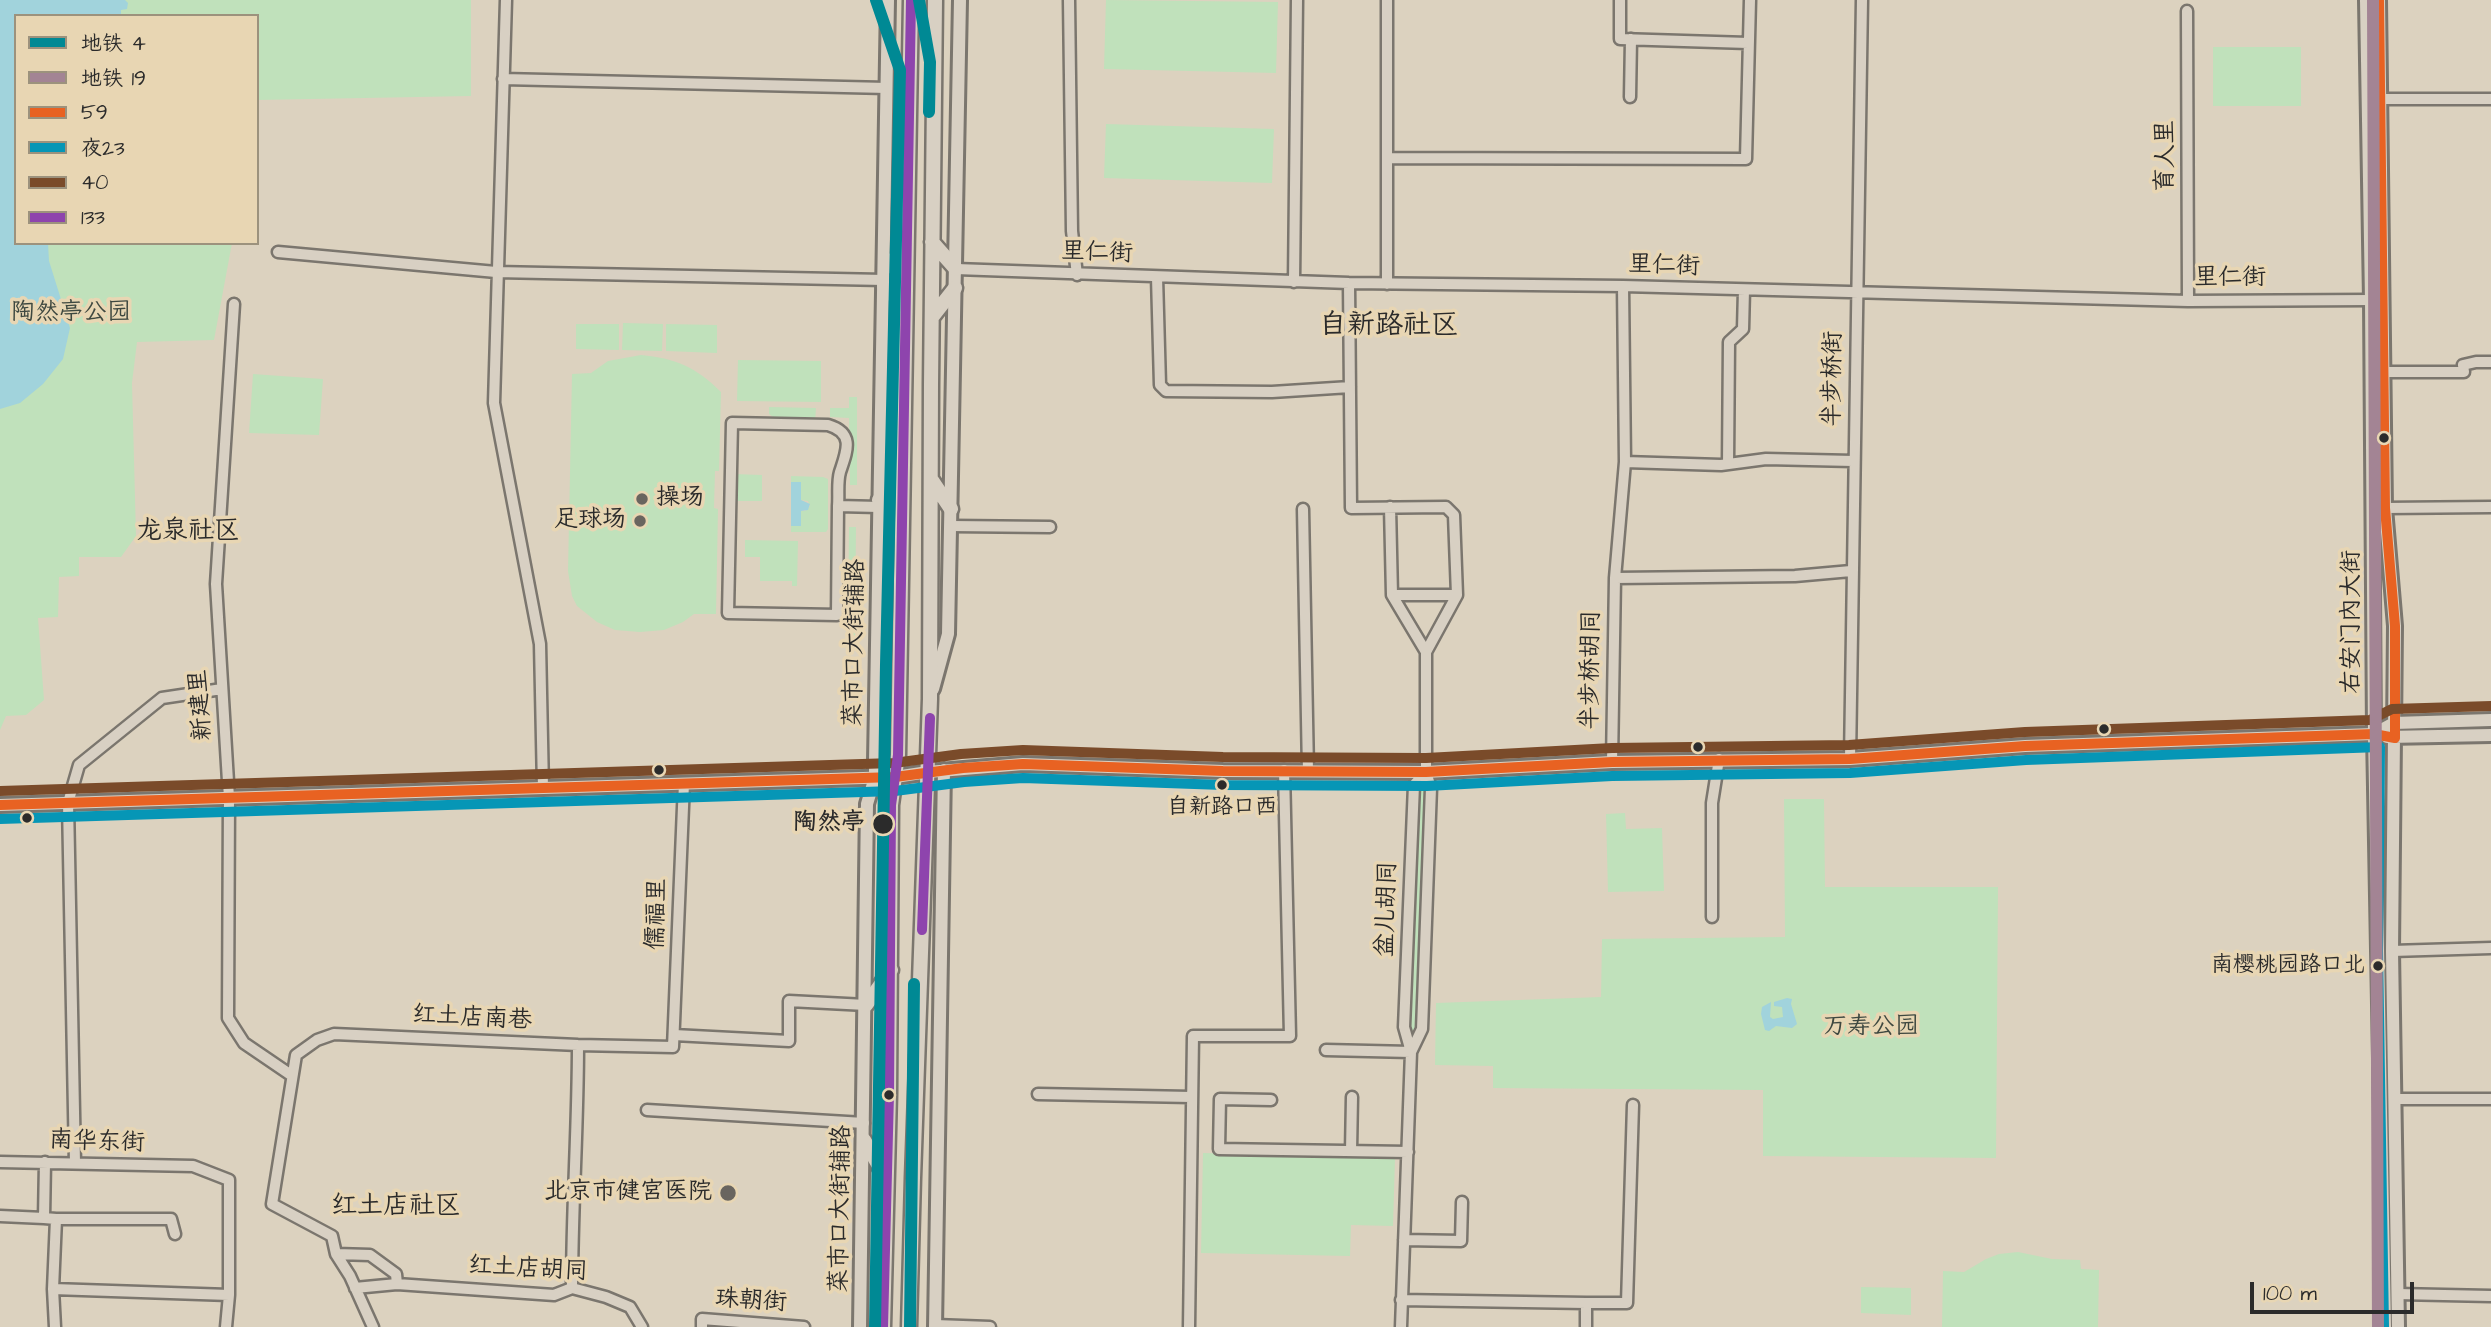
<!DOCTYPE html>
<html>
<head>
<meta charset="utf-8">
<style>
	body { margin:0 }
	#map { position:relative; width:2491px; height:1327px; overflow:hidden; background:#dcd2bf; font-family:"Architects Daughter","LXGW WenKai TC",sans-serif }
	canvas { display:block }
	.legend { position:absolute; left:14px; top:14px; width:245px; height:231px; box-sizing:border-box; background:#e8d6b3; border:2px solid #9c927d; margin:0; padding:9px 12px; list-style:none; font-size:21px; color:#2b2b2b }
	.legend li { display:flex; align-items:center; gap:14px; height:35px }
	.legend b { width:35px; border:2px solid #9c927d }
	.scale { position:absolute; left:2250px; top:1282px; width:164px; height:32px; box-sizing:border-box; border:4px solid #2b2b2b; border-top:0; padding-left:9px; font-size:21px; line-height:24px; white-space:nowrap; color:#2b2b2b; -webkit-text-stroke:5px #e8d6b3; paint-order:stroke }
</style>
</head>
<body>
<div id="map">
<canvas width="2491" height="1327"></canvas>
<ul class="legend">
<li><b style="height:9px;background:#008994"></b>地铁 4</li>
<li><b style="height:9px;background:#a38494"></b>地铁 19</li>
<li><b style="height:9px;background:#e86222"></b>59</li>
<li><b style="height:9px;background:#0696b6"></b>夜23</li>
<li><b style="height:9px;background:#7a4b2a"></b>40</li>
<li><b style="height:9px;background:#8e44ad"></b>133</li>
</ul>
<div class="scale">100 m</div>
</div>
<script>
const g = document.querySelector('canvas').getContext('2d');
g.lineJoin = 'round';
function fillPath(path, color) { g.fillStyle = color; g.fill(path, 'evenodd'); }
function stroke(path, color, width, dash) { g.strokeStyle = color; g.lineWidth = width; g.lineCap = dash ? 'butt' : 'round'; g.setLineDash(dash || []); g.stroke(path); }
function drawText(font, color, halo, rows, align = 'center') {
  g.font = font + ' "Architects Daughter","LXGW WenKai TC",sans-serif'; g.lineWidth = 7; g.setLineDash([]); g.textBaseline = 'middle'; g.strokeStyle = halo; g.fillStyle = color; for (const [text, x, y, turn = 0] of rows) {
    g.save(); g.translate(x, y); g.rotate((+turn || 0) * Math.PI / 180); g.textAlign = isNaN(turn) ? turn : align; if (halo) g.strokeText(text, 0, 0); g.fillText(text, 0, 0); g.restore();
  }
}
fillPath(new Path2D(`
	M 0,0 L 471,0 L 471,96 L 257,100 L 257,16 L 16,16 L 16,243 L 232,243 L 214,340 L 137,342 L 132,383 L 136,536 L 121,557 L 79,557 L 79,576 L 59,577 L 58,617 L 38,618 L 44,700 L 26,715 L 6,716 L 0,730 Z
	M 1106,0 L 1278,2 L 1276,73 L 1104,69 Z
	M 2213,47 L 2301,47 L 2301,106 L 2213,106 Z
	M 1106,124 L 1274,129 L 1272,183 L 1104,178 Z
	M 623,323 L 663,324 L 662,351 L 622,350 Z
	M 576,324 L 619,324 L 619,350 L 576,349 Z
	M 666,324 L 717,325 L 717,353 L 666,351 Z
	M 641,355 C 675,358 696,367 721,392 L 719,471 L 715,471 L 714,508 L 718,509 L 716,614 L 694,614 L 683,622 L 664,630 L 640,632 L 615,630 L 597,622 L 577,606 L 572,596 L 568,571 L 572,374 L 591,373 L 608,361 Z
	M 738,360 L 821,361 L 821,402 L 737,401 Z
	M 253,374 L 323,379 L 319,435 L 249,433 Z
	M 849,397 L 857,397 L 857,485 L 850,485 L 849,418 L 830,417 L 830,408 L 849,408 Z
	M 769,407 L 816,408 L 815,422 L 780,422 L 769,414 Z
	M 733,474 L 762,475 L 762,501 L 732,501 Z
	M 791,476 L 823,477 L 828,479 L 828,529 L 826,532 L 791,532 L 791,526 L 801,526 L 801,511 L 805,511 L 810,506 L 808,501 L 801,500 L 801,483 L 791,482 Z
	M 849,527 L 856,527 L 855,638 L 848,638 Z
	M 745,540 L 798,541 L 797,586 L 792,586 L 792,581 L 760,581 L 760,557 L 745,557 Z
	M 1426,772 L 1431,788 L 1422,1029 L 1411,1052 L 1404,1027 L 1414,785 Z
	M 1784,799 L 1824,799 L 1825,887 L 1998,887 L 1996,1158 L 1763,1156 L 1763,1090 L 1493,1088 L 1493,1066 L 1435,1065 L 1436,1003 L 1601,997 L 1602,939 L 1785,937 Z
	M 1625,813 L 1626,829 L 1662,828 L 1664,891 L 1608,892 L 1606,814 Z
	M 1203,1153 L 1395,1158 L 1393,1226 L 1351,1225 L 1350,1256 L 1201,1253 Z
	M 2018,1252 L 2052,1259 L 2080,1260 L 2081,1269 L 2099,1270 L 2098,1327 L 1942,1327 L 1943,1271 L 1964,1272 L 1986,1259 L 1999,1254 Z
	M 1861,1287 L 1911,1288 L 1911,1315 L 1861,1313 Z`), '#c0e1bb');
fillPath(new Path2D(`
	M 0,0 L 125,0 L 128,3 L 127,9 L 121,10 L 121,16 L 16,16 L 16,243 L 48,243 L 49,261 L 70,328 L 63,359 L 43,384 L 20,403 L 0,409 Z
	M 791,482 L 801,482 L 801,500 L 810,504 L 808,510 L 801,511 L 801,526 L 791,526 Z
	M 1787,998 L 1792,999 L 1791,1004 L 1797,1024 L 1792,1028 L 1776,1026 L 1769,1031 L 1765,1030 L 1761,1014 L 1762,1007 L 1771,1002 L 1770,1017 L 1773,1019 L 1783,1017 L 1782,1007 L 1774,1006 L 1774,1002 Z`), '#a1d3dc');
const minor = new Path2D(`
	M 506,0 L 494,403 L 540,644 L 543,788
	M 1069,0 L 1072,231 L 1077,275
	M 1620,0 L 1620,39 L 1748,43
	M 2187,11 L 2188,301
	M 503,79 L 887,88
	M 1630,97 L 1631,39
	M 2380,99 L 2491,99
	M 1388,158 L 1746,159 L 1750,0
	M 278,252 L 496,272 L 884,280
	M 956,269 L 1349,283 L 1623,286 L 2188,301 L 2371,300
	M 1157,277 L 1160,385 L 1166,391 L 1272,392 L 1350,387
	M 1294,282 L 1297,0
	M 1349,283 L 1351,508 L 1446,507 L 1454,515 L 1457,595 L 1426,652 L 1426,772 L 1431,788 L 1422,1029 L 1411,1052
	M 1387,284 L 1387,0
	M 234,304 L 216,584 L 229,798 L 228,1018 L 244,1043 L 291,1075
	M 2383,372 L 2464,372 L 2463,365 L 2476,362 L 2491,362
	M 1625,462 L 1721,465 L 1766,459 L 1853,461
	M 1728,464 L 1729,342 L 1743,329 L 1744,290
	M 838,506 C 839,496 837,482 840,472 C 847,451 855,433 828,425 L 732,423 L 728,613 L 837,615 L 838,506 L 879,507
	M 1390,507 L 1392,595
	M 2385,508 L 2491,507
	M 1303,509 L 1308,771
	M 951,526 L 1050,527
	M 1615,578 L 1795,576 L 1851,571
	M 1426,652 L 1392,595 L 1457,595
	M 1850,759 L 1862,0
	M 1612,762 L 1615,578 L 1625,462 L 1623,286
	M 1712,917 L 1712,803 L 1719,759
	M 2392,951 L 2491,948
	M 674,1035 L 789,1041 L 789,1001 L 866,1005
	M 1326,1050 L 1411,1052
	M 1038,1094 L 1191,1097
	M 2394,1099 L 2491,1099
	M 1271,1100 L 1220,1099 L 1219,1149 L 1408,1152
	M 647,1110 L 864,1123
	M 1351,1151 L 1352,1097
	M 0,1162 L 193,1166 L 229,1180 L 229,1295 L 226,1327
	M 75,1163 L 68,803 L 79,765 L 162,698 L 222,689
	M 0,1216 L 44,1218 L 45,1162
	M 44,1218 L 56,1219 L 53,1289 L 55,1327
	M 56,1219 L 171,1219 L 175,1234
	M 1404,1240 L 1461,1241 L 1462,1202
	M 336,1254 L 350,1276 L 373,1327
	M 397,1284 L 396,1274 L 370,1255 L 336,1254 L 332,1236 L 272,1204 L 296,1055 L 317,1040 L 334,1034 L 578,1045 L 673,1047 L 684,783
	M 355,1288 L 397,1284 L 554,1295 L 572,1288 L 606,1297 L 630,1307 L 642,1327
	M 572,1288 C 572,1207 578,1126 578,1045
	M 53,1289 L 229,1295
	M 2397,1294 L 2491,1296
	M 1401,1300 L 1586,1303
	M 935,1325 L 990,1327
	M 702,1327 L 702,1319 L 804,1327
	M 1189,1327 L 1193,1036 L 1290,1036 L 1284,770
	M 1401,1327 L 1411,1052 L 1404,1027 L 1414,785 L 1426,772
	M 1586,1327 L 1586,1303 L 1627,1303 L 1633,1105`);
const tertiary = new Path2D(`
	M 933,689 L 948,634 L 960,0
	M 928,772 L 1023,764 L 1223,771 L 1426,772 L 1612,762 L 1850,759 L 2025,746 L 2374,734
	M 860,1327 L 867,804 L 875,777 L 875,761 L 888,0
	M 935,1327 L 944,770`);
const secondary = new Path2D(`
	M 2366,0 L 2371,300 L 2374,734 L 2385,1327
	M 2379,0 L 2385,508 L 2395,626 L 2392,951 L 2398,1327
	M 2374,734 L 2394,723 L 2491,720
	M 2387,737 L 2491,735
	M 0,805 L 895,777 L 928,772`);
const primary = new Path2D(`
	M 932,242 L 956,269
	M 885,268 L 906,247
	M 884,286 L 905,307
	M 933,316 L 955,288
	M 931,479 L 951,509
	M 879,500 L 902,470
	M 866,1005 L 891,970
	M 864,1140 L 886,1178
	M 883,1327 L 889,1094 L 891,805 L 898,755 L 911,0
	M 909,1327 L 913,1178 L 930,699 L 931,384 L 935,0`);
stroke(minor, '#7b766e', 15);
stroke(tertiary, '#7b766e', 18);
stroke(secondary, '#7b766e', 18);
stroke(primary, '#7b766e', 19);
stroke(minor, '#d8d0c3', 10);
stroke(tertiary, '#d8d0c3', 12);
stroke(secondary, '#d8d0c3', 12);
stroke(primary, '#d8d0c3', 14);
stroke(new Path2D(`
	M 0,805 L 895,777 L 963,768 L 1023,764 L 1223,771 L 1426,772 L 1612,762 L 1850,759 L 2025,746 L 2374,734 L 2395,738 L 2395,626 L 2385,508 L 2379,0`), '#e86222', 10);
stroke(new Path2D(`
	M 0,819 L 895,791 L 964,782 L 1023,778 L 1223,785 L 1427,786 L 1612,776 L 1850,773 L 2026,760 L 2380,747 L 2378,951 L 2384,1327`), '#0696b6', 10);
stroke(new Path2D(`
	M 0,791 L 894,763 L 961,754 L 1023,750 L 1223,757 L 1426,758 L 1612,748 L 1849,745 L 2025,732 L 2370,720 L 2392,709 L 2491,706`), '#7a4b2a', 10);
stroke(new Path2D(`
	M 922,930 L 930,718
	M 883,1327 L 889,1094 L 891,805 L 898,755 L 911,0`), '#8e44ad', 10);
stroke(new Path2D(`
	M 919,0 L 930,62 L 929,112
	M 875,1327 L 886,664 L 900,70 L 876,0
	M 910,1327 L 914,984`), '#008994', 12);
stroke(new Path2D(`
	M 2373,0 L 2378,1327`), '#a38494', 12);
for (const [x, y, r, color] of [
	[2384,438,6,"#2b2b2b"],
	[642,499,7,"#69655f"],
	[640,521,7,"#69655f"],
	[2104,729,6,"#2b2b2b"],
	[1698,747,6,"#2b2b2b"],
	[659,770,6,"#2b2b2b"],
	[1222,785,6,"#2b2b2b"],
	[27,818,6,"#2b2b2b"],
	[883,824,11,"#2b2b2b"],
	[2378,966,6,"#2b2b2b"],
	[889,1095,6,"#2b2b2b"],
	[728,1193,9,"#69655f"]
]) { const dot = new Path2D(); dot.arc(x, y, r, 0, 2 * Math.PI); g.fillStyle = color; g.fill(dot); stroke(dot, '#e8d6b3', 2.5); }
drawText('22px', '#2b2b2b', '#e8d6b3', [
	["自新路口西",1222,808],
	["南樱桃园路口北",2365,966,"right"]
]);
drawText('24px', '#2b2b2b', '#e8d6b3', [
	["育人里",2167,156,-90],
	["里仁街",1097,254,2],
	["里仁街",1664,267,2],
	["里仁街",2230,279],
	["半步桥街",1834,379,-89],
	["右安门内大街",2353,622,-90],
	["菜市口大街辅路",856,643,-89],
	["半步桥胡同",1592,670,-89],
	["新建里",202,705,-94],
	["盆儿胡同",1388,909,-88],
	["儒福里",658,914,-88],
	["红土店南巷",472,1019,3],
	["南华东街",97,1143,2],
	["菜市口大街辅路",842,1209,-89],
	["红土店胡同",528,1270,3],
	["珠朝街",751,1302,4]
]);
drawText('24px', '#3e4840', '#e8d6b3', [
	["陶然亭公园",71,314],
	["万寿公园",1871,1028]
]);
drawText('24px', '#2b2b2b', '#e8d6b3', [
	["操场",656,499,"left"],
	["足球场",626,521],
	["北京市健宫医院",712,1193]
], 'right');
drawText('bold 24px', '#2b2b2b', '#e8d6b3', [
	["陶然亭",865,824]
], 'right');
drawText('26px', '#2b2b2b', '#e8d6b3', [
	["龙泉社区",188,533],
	["红土店社区",396,1208]
]);
drawText('28px', '#2b2b2b', '#e8d6b3', [
	["自新路社区",1389,327]
]);
</script>
</body>
</html>
